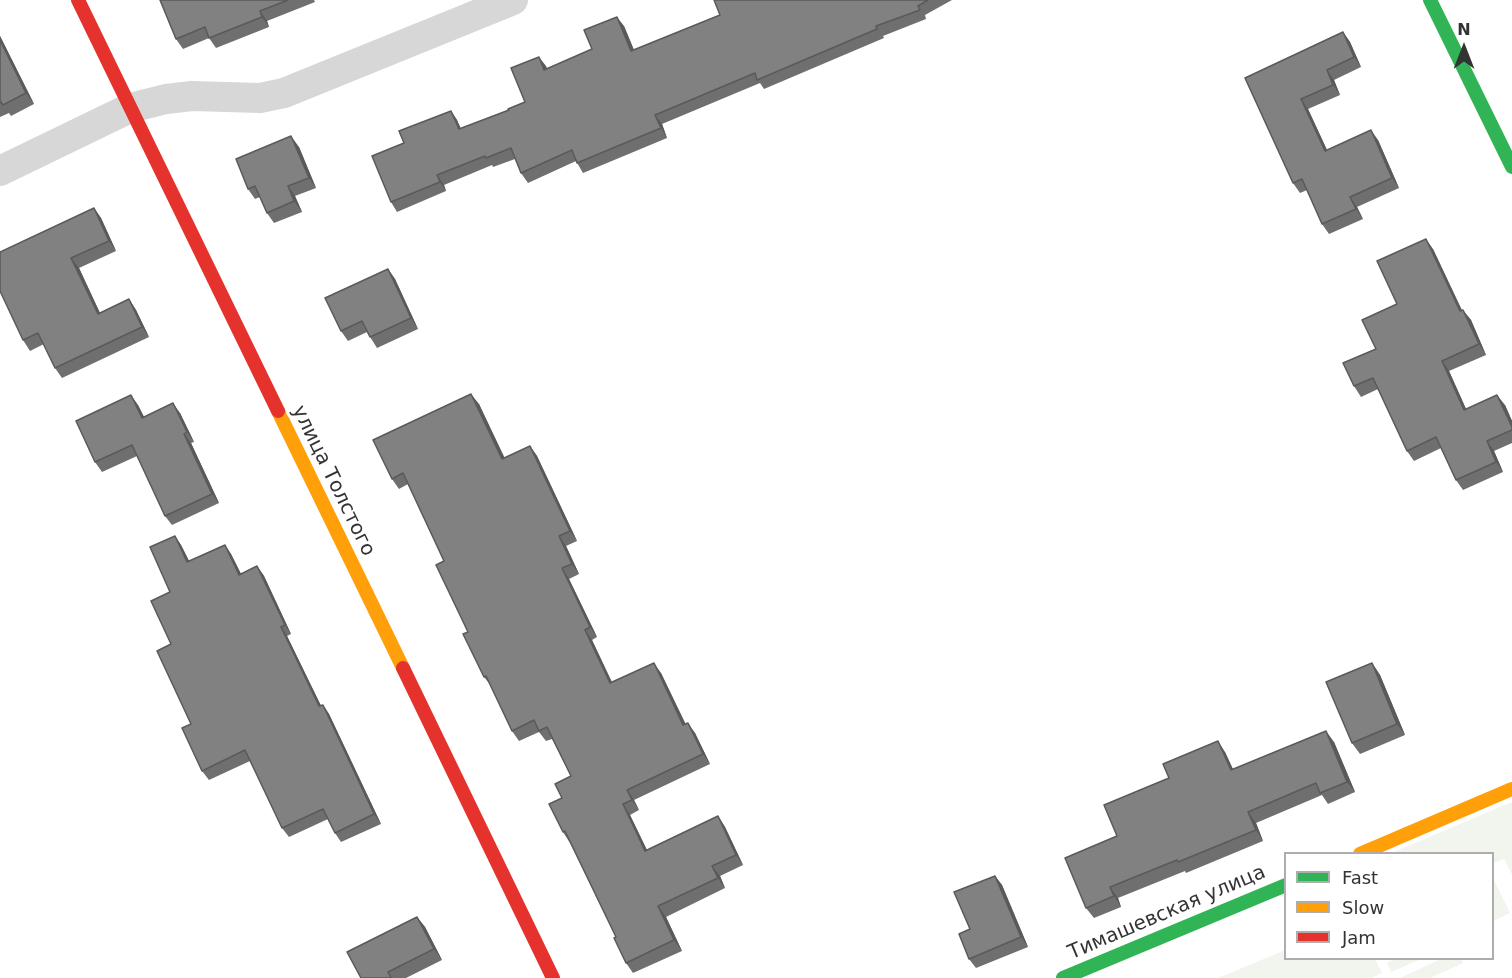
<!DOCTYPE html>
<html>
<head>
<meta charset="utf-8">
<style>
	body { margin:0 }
	#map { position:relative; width:1512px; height:978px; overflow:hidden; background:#fff; font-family:"DejaVu Sans",sans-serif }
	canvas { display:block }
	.legend { position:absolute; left:1284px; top:852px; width:210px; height:108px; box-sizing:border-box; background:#fff; border:2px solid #adadad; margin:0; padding:8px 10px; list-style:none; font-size:18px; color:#333 }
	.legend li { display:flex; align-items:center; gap:12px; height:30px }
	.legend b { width:30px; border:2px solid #adadad }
	.north { position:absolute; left:1434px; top:18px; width:60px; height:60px; -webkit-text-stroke:4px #fff; paint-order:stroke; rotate:0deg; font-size:16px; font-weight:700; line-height:24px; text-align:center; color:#333 }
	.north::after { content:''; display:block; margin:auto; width:21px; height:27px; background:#333; clip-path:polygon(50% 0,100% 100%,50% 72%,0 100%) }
</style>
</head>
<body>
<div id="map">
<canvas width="1512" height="978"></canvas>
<ul class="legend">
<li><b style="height:8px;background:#30b455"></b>Fast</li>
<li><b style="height:8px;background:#ff9f0a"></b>Slow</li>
<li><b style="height:8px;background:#e5322d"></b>Jam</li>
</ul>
<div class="north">N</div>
</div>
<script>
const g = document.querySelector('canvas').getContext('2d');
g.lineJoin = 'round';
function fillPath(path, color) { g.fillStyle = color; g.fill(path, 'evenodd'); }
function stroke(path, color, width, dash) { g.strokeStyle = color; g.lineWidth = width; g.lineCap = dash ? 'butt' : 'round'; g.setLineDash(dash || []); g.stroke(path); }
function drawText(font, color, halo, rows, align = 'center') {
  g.font = font + ' "DejaVu Sans",sans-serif'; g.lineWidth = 6; g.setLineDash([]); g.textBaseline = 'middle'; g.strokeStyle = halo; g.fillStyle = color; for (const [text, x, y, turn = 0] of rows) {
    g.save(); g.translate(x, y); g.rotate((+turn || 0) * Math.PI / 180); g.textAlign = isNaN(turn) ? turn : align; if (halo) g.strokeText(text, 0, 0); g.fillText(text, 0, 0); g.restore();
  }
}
fillPath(new Path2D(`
	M 1512,802 L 1512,875 L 1504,859 L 1493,863 L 1492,854 L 1389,854 Z
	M 1492,876 L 1510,913 L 1493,921 L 1492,921 Z
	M 1285,950 L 1286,958 L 1375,959 L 1382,973 L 1371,978 L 1218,978 Z
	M 1396,958 L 1421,958 L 1421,959 L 1391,972 L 1387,963 Z
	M 1443,958 L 1461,959 L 1463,963 L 1430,978 L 1400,978 Z`), '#f1f5ed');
stroke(new Path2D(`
	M 0,171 L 130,108 L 166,99 L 192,96 L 260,98 L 284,93 L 513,0`), '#d7d7d7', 30);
stroke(new Path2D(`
	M 1430,0 L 1512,167
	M 1063,978 L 1286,885`), '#30b455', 14);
stroke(new Path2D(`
	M 278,411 L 403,668
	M 1360,854 L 1512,789`), '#ff9f0a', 14);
stroke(new Path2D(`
	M 78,0 L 278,411
	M 403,668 L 553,978`), '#e5322d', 14);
fillPath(new Path2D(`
	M 160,0 L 314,0 L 315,2 L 267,21 L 269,27 L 216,48 L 209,38 L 183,49 L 176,39 Z
	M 714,0 L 952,0 L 925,15 L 926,19 L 883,36 L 884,38 L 764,89 L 760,83 L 662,124 L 667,138 L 583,173 L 576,161 L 528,183 L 521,173 L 515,159 L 493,167 L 492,165 L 444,185 L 446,191 L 397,212 L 391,202 L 404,143 L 451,111 L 457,120 L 461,129 L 509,110 L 525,102 L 546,66 L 547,69 L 592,49 L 624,26 L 634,50 L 720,15 Z
	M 1343,32 L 1350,42 L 1361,67 L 1334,80 L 1340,95 L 1308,109 L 1327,150 L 1378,140 L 1399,188 L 1357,207 L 1363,219 L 1329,234 L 1322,224 L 1307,190 L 1300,193 L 1293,183 L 1245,78 Z
	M 0,36 L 34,104 L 11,116 L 9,113 L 0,117 Z
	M 299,147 L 316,188 L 295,196 L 302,212 L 274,223 L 267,213 L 260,197 L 255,199 L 248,189 Z
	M 94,208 L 101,218 L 116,251 L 79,268 L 100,313 L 129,299 L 136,310 L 149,337 L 62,378 L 55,368 L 44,344 L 30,351 L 23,340 Z
	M 1433,249 L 1462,310 L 1471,320 L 1486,355 L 1449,371 L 1466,409 L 1505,405 L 1512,421 L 1512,443 L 1494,451 L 1503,472 L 1463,490 L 1456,480 L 1441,448 L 1414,461 L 1407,451 L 1378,389 L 1361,397 L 1354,386 Z
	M 388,269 L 395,279 L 418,329 L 377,348 L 367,332 L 348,341 L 341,331 Z
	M 479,404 L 504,458 L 530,446 L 537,456 L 577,541 L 566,546 L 579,574 L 569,579 L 597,637 L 592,640 L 612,682 L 661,673 L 685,724 L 695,733 L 710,764 L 634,800 L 639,810 L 630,815 L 647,850 L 718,816 L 725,827 L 743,865 L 720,876 L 725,888 L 666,917 L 682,951 L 633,973 L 626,963 L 616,937 L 570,843 L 563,832 L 562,798 L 571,776 L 552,739 L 546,741 L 539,732 L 519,741 L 512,731 L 492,687 L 484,677 L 444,561 L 408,484 L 399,489 L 392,479 Z
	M 138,405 L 144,417 L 180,413 L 194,442 L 191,443 L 219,503 L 172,525 L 165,516 L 137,456 L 102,472 L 95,462 Z
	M 175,536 L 181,545 L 189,561 L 225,545 L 231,554 L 241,574 L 257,566 L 264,576 L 291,634 L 287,636 L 321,706 L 323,705 L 329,714 L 381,824 L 341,842 L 335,833 L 328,819 L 289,837 L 282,828 L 250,761 L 209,780 L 202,771 L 171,644 L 170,592 Z
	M 1372,663 L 1380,675 L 1405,735 L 1360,754 L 1352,743 Z
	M 1334,742 L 1355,792 L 1328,804 L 1322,795 L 1256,823 L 1263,841 L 1186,873 L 1185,871 L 1118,898 L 1121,907 L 1094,918 L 1086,908 L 1117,836 L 1169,778 L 1225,752 L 1233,769 Z
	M 995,876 L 1002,885 L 1028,947 L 976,968 L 969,959 L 970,929 Z
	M 417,917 L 425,927 L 442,960 L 406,978 L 361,978 Z`), '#6f6f6f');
fillPath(new Path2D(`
	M 260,11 L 267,21 L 269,27 L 262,17 Z
	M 617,17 L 624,26 L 638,60 L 631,51 Z
	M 1343,32 L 1350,42 L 1361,67 L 1354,57 Z
	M 0,36 L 34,104 L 26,93 L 0,40 Z
	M 539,57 L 546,66 L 551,79 L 544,70 Z
	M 1327,70 L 1334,80 L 1340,95 L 1333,85 Z
	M 1301,99 L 1308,109 L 1332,161 L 1325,151 Z
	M 451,111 L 457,120 L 465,139 L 459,129 Z
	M 655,115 L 662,124 L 667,138 L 661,128 Z
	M 1371,130 L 1378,140 L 1399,188 L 1392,178 Z
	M 291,136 L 299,147 L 316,188 L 309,178 Z
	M 437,175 L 444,185 L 446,191 L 440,182 Z
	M 288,186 L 295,196 L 302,212 L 294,201 Z
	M 1350,197 L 1357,207 L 1363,219 L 1356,209 Z
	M 94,208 L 101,218 L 116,251 L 109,241 Z
	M 1426,239 L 1433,249 L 1467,322 L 1460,311 Z
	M 71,258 L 79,268 L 105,324 L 98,314 Z
	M 388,269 L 395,279 L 418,329 L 411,318 Z
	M 129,299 L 136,310 L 149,337 L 142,327 Z
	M 1463,310 L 1471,320 L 1486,355 L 1479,344 Z
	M 1442,361 L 1449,371 L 1471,420 L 1464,410 Z
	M 471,394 L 479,404 L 510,469 L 502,459 Z
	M 131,395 L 138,405 L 149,427 L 142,418 Z
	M 1497,395 L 1505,405 L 1512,421 L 1512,427 Z
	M 173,403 L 180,413 L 194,442 L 187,432 Z
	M 184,434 L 191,443 L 219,503 L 212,494 Z
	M 1487,441 L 1494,451 L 1503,472 L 1496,462 Z
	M 530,446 L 537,456 L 577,541 L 570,531 Z
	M 175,536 L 181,545 L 194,571 L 187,562 Z
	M 559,536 L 566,546 L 579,574 L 572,564 Z
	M 225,545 L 231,554 L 246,584 L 239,575 Z
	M 257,566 L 264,576 L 291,634 L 285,625 Z
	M 562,568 L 569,579 L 597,637 L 590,627 Z
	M 281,627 L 287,636 L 326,716 L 319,706 Z
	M 585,630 L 592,640 L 617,694 L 610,683 Z
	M 654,663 L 661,673 L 691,735 L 683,725 Z
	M 1372,663 L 1380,675 L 1405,735 L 1397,724 Z
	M 323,705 L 329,714 L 381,824 L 374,814 Z
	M 688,723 L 695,733 L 710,764 L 703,754 Z
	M 1326,731 L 1334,742 L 1355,792 L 1347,782 Z
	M 1218,741 L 1225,752 L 1238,781 L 1231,770 Z
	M 627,790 L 634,800 L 639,810 L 632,800 Z
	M 623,804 L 630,815 L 652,861 L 645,851 Z
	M 1248,812 L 1256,823 L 1263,841 L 1256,830 Z
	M 718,816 L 725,827 L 743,865 L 736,855 Z
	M 712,866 L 720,876 L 725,888 L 718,878 Z
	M 995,876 L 1002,885 L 1028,947 L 1021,937 Z
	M 1110,887 L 1118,898 L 1121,907 L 1114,896 Z
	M 658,906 L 666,917 L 682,951 L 674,940 Z
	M 417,917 L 425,927 L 442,960 L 434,949 Z`), '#5a5a5a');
const building = new Path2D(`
	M 160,0 L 288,0 L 260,11 L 262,17 L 209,38 L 205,27 L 176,39 Z
	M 714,0 L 928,0 L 918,6 L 920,10 L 876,26 L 877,29 L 757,80 L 755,73 L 655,115 L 661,128 L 577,163 L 572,150 L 521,173 L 511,148 L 486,158 L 485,156 L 437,175 L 440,182 L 391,202 L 372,156 L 404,143 L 399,131 L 451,111 L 459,129 L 509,110 L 508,109 L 525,102 L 511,68 L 539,57 L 544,70 L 592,49 L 584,30 L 617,17 L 631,51 L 720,15 Z
	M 1343,32 L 1354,57 L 1327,70 L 1333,85 L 1301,99 L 1325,151 L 1371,130 L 1392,178 L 1350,197 L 1356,209 L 1322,224 L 1302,179 L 1293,183 L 1245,78 Z
	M 0,40 L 26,93 L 3,105 L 1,102 L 0,103 Z
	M 291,136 L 309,178 L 288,186 L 294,201 L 267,213 L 255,186 L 248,189 L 236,159 Z
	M 94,208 L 109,241 L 71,258 L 98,314 L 129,299 L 142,327 L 55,368 L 38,333 L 23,340 L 0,291 L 0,252 Z
	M 1426,239 L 1460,311 L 1463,310 L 1479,344 L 1442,361 L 1464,410 L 1497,395 L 1512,427 L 1512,430 L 1487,441 L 1496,462 L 1456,480 L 1436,437 L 1407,451 L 1373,378 L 1354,386 L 1343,363 L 1376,349 L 1362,320 L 1397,304 L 1377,261 Z
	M 388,269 L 411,318 L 370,337 L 362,321 L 341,331 L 325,298 Z
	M 471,394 L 502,459 L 530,446 L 570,531 L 559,536 L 572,564 L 562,568 L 590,627 L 585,630 L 610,683 L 654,663 L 683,725 L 688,723 L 703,754 L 627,790 L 632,800 L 623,804 L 645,851 L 718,816 L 736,855 L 712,866 L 718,878 L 658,906 L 674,940 L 626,963 L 614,938 L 616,937 L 565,831 L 563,832 L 549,804 L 562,798 L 555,784 L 571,776 L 547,727 L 539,731 L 534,720 L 512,731 L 486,676 L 484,677 L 463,634 L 468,632 L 436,565 L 444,561 L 403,473 L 392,479 L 373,440 Z
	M 131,395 L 142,418 L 173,403 L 187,432 L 184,434 L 212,494 L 165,516 L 132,445 L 95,462 L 76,421 Z
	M 175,536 L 187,562 L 225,545 L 239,575 L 257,566 L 285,625 L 281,627 L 319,706 L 323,705 L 374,814 L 335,833 L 323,809 L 282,828 L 245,750 L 202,771 L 182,728 L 191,724 L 157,651 L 171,644 L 151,601 L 170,592 L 150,547 Z
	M 1372,663 L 1397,724 L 1352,743 L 1326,682 Z
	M 1326,731 L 1347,782 L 1320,793 L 1316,783 L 1248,812 L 1256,830 L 1178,862 L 1177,860 L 1110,887 L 1114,896 L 1086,908 L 1065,858 L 1117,836 L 1104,805 L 1169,778 L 1163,764 L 1218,741 L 1231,770 Z
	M 995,876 L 1021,937 L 969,959 L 959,934 L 970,929 L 954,892 Z
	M 417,917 L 434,949 L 388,972 L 391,978 L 361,978 L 347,952 Z`);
fillPath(building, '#818181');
stroke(building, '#5a5a5a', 1.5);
drawText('20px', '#333', '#fff', [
	["улица Толстого",333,481,64],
	["Тимашевская улица",1167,913,-23]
]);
</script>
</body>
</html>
